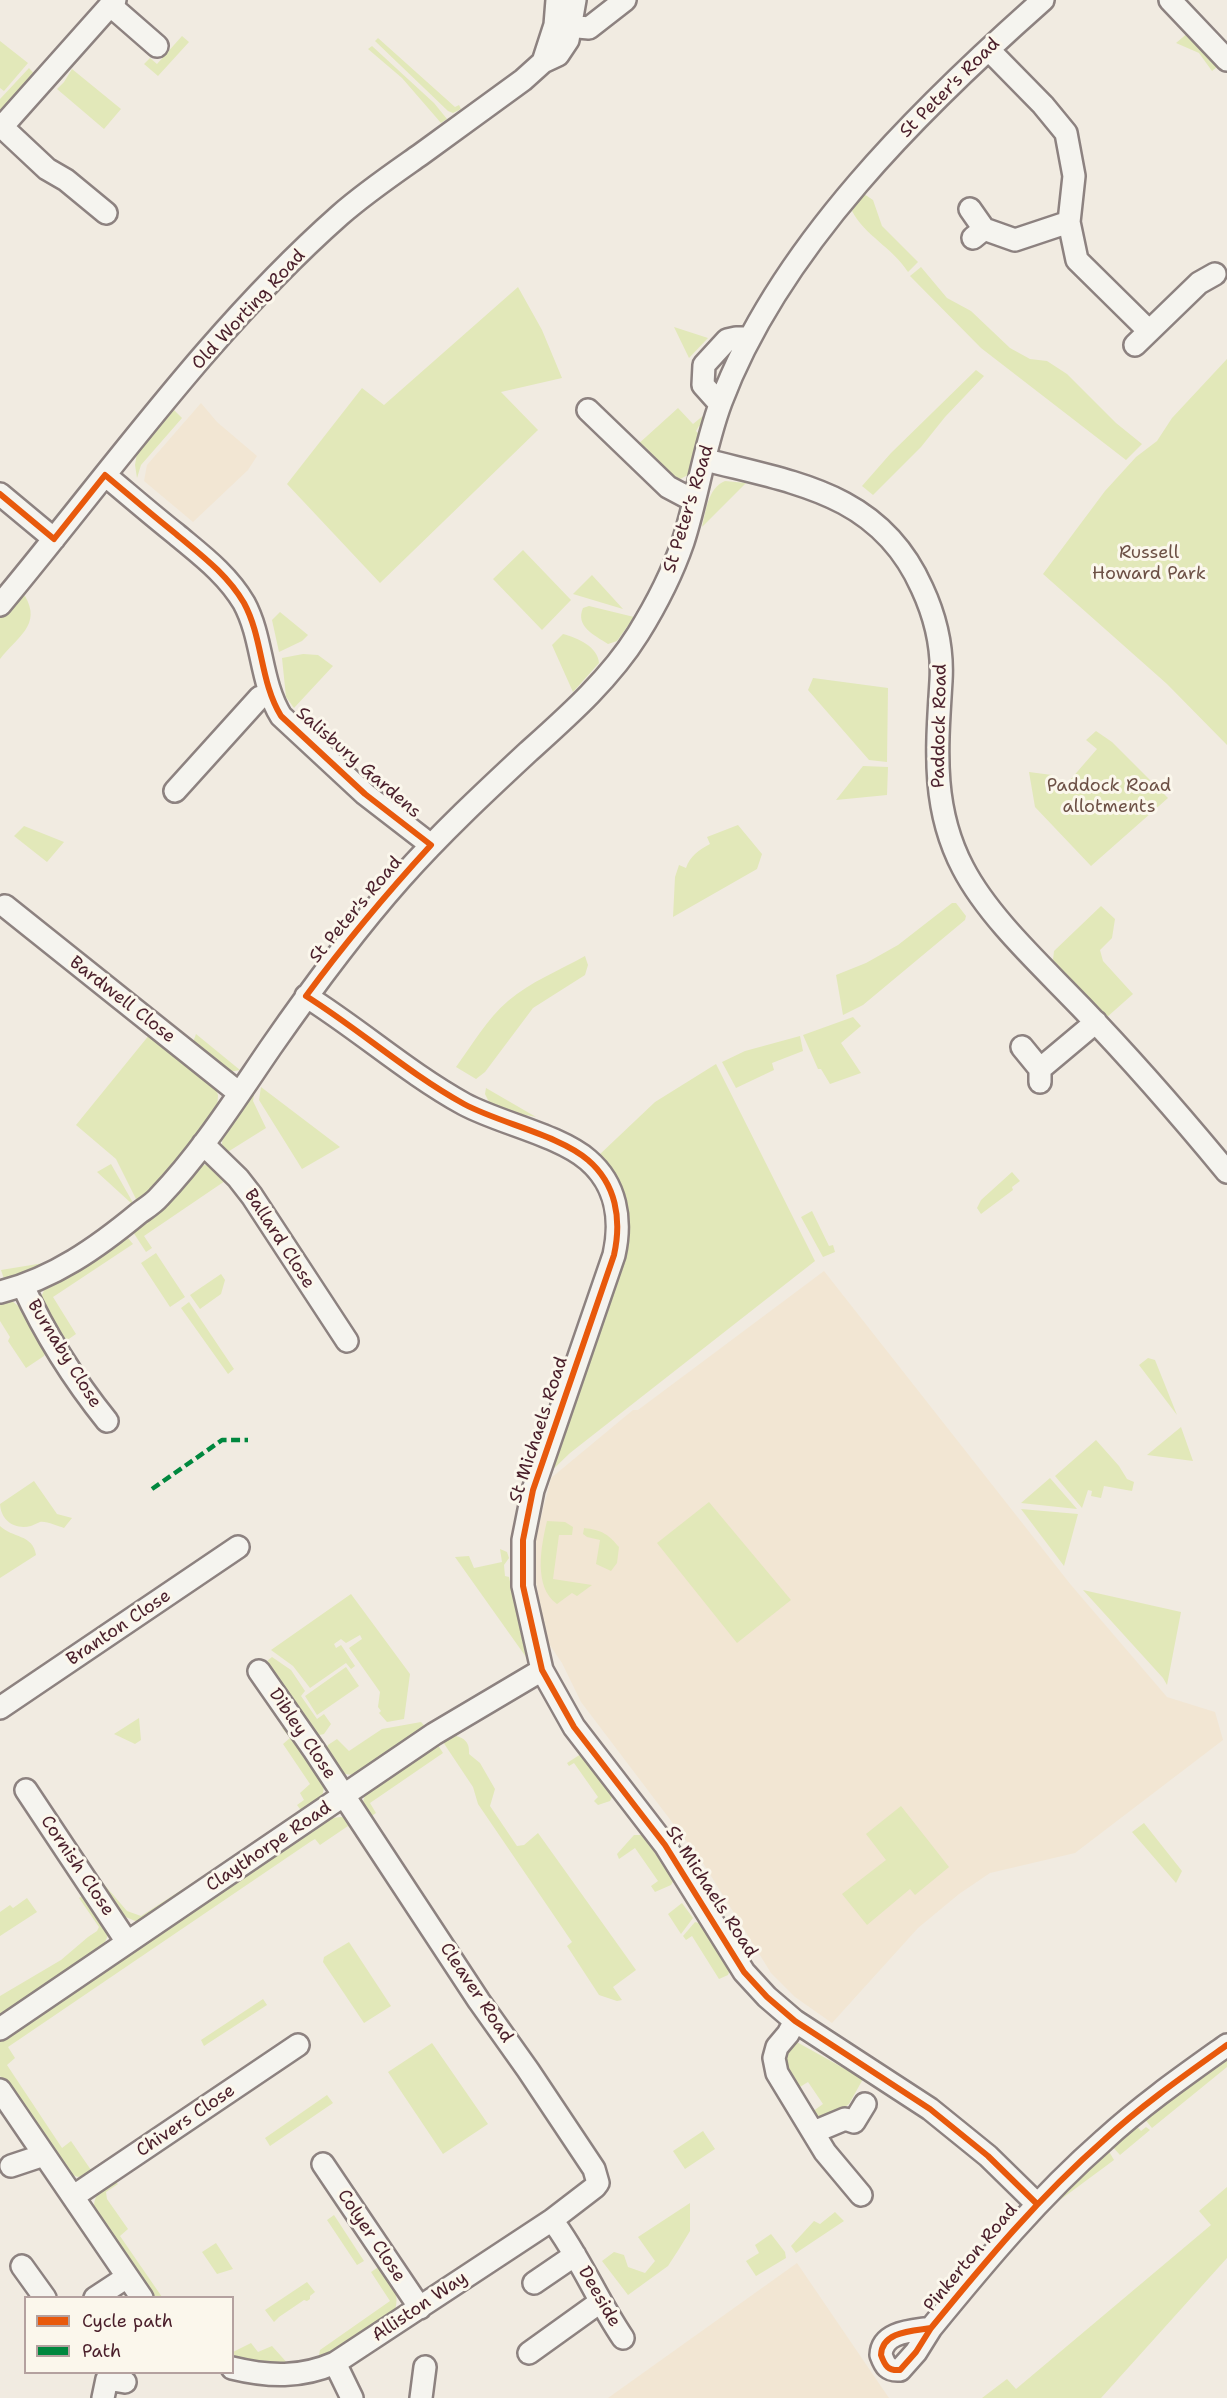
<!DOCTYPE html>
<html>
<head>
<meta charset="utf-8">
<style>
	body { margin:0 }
	#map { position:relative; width:1227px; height:2398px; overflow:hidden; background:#f1ebe1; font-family:"Shantell Sans",sans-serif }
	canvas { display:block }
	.legend { position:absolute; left:24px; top:2296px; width:210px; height:78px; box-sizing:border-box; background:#fbf7ec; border:2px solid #b4a19f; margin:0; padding:8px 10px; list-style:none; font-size:18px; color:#4a1f2b }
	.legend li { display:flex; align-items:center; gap:12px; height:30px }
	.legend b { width:30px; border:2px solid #b4a19f }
</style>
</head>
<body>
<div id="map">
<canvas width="1227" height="2398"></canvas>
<ul class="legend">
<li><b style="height:8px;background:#e8590c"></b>Cycle path</li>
<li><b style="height:8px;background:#00873e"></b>Path</li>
</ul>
</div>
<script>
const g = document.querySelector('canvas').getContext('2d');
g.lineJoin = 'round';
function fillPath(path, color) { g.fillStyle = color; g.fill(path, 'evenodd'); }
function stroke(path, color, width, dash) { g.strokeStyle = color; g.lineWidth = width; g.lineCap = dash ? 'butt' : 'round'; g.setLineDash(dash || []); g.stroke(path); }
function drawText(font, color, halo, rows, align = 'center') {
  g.font = font + ' "Shantell Sans",sans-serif'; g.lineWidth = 6; g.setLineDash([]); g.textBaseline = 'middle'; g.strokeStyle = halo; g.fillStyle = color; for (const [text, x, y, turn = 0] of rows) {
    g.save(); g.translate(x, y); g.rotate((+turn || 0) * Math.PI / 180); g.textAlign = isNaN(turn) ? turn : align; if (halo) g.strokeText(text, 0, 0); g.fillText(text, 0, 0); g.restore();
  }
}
fillPath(new Path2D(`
	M 201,403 L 217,422 L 257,456 L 248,470 L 193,522 L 144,481 L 147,465 Z
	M 824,1271 L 1071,1585 L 1167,1697 L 1215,1712 L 1223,1740 L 1075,1853 L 990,1873 L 959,1894 L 918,1928 L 832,2023 L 795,1997 L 771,1973 L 703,1863 L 581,1702 L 562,1663 L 547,1641 L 531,1556 L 551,1478 L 633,1410 L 638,1410 Z
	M 797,2263 L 889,2398 L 608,2398 Z`), '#f2e6d3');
fillPath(new Path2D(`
	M 1189,32 L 1221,64 L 1212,71 L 1199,53 L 1176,43 Z
	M 182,36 L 189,42 L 158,76 L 144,64 L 150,58 L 157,64 Z
	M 378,38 L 455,107 L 459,105 L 461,109 L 453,113 L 448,111 L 375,41 Z
	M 0,41 L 28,63 L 4,91 L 0,88 Z
	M 372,46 L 434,103 L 447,119 L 441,123 L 402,78 L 368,49 Z
	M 29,68 L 37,77 L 0,114 L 0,99 Z
	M 72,69 L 121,109 L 104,129 L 57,89 L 64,82 Z
	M 864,194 L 873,200 L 882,226 L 918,262 L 908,272 C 892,247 865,236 852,211 Z
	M 921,267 L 947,298 L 971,311 L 1010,348 L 1030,359 L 1047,361 L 1067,374 L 1116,423 L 1142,444 L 1126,460 L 981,348 L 910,276 Z
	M 518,287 L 542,330 L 562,378 L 501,392 L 538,430 L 380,583 L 287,484 L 362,388 L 384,405 Z
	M 674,327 L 708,338 L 689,358 Z
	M 1227,359 L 1227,745 L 1167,684 L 1043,574 L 1105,491 L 1136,457 L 1157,441 L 1172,418 Z
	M 976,370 L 984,376 L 945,417 L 921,447 L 873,495 L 862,486 L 891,453 Z
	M 678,408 L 693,424 L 704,415 L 701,426 L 699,426 L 696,431 L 699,434 L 688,475 L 678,480 L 645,447 L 636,446 Z
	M 174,410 L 182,418 L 141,465 L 137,478 L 135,465 L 137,453 Z
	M 725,481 L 746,483 L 702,527 C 706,510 708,488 725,481 Z
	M 523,550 L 571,600 L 542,630 L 493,579 Z
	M 592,575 L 623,609 L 573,594 Z
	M 18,594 L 25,596 C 42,625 17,637 0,659 L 0,615 Z
	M 589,606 L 634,617 L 617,641 L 608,644 C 594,635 575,626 583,608 Z
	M 280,612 L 308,635 L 302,641 L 279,652 L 272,620 Z
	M 563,634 C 578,638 598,647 599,663 L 573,692 L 552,645 Z
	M 303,654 L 318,655 L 333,666 L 294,708 L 286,697 L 282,658 Z
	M 813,678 L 888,688 L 887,762 L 869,760 L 808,690 Z
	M 1096,731 L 1112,742 L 1168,798 L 1091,866 L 1035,807 L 1029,772 L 1052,775 L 1064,787 L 1097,749 L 1086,740 Z
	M 863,766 L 888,767 L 887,795 L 836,800 Z
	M 738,825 L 762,854 L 757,869 L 673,917 L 675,877 L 679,865 L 686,868 C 690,856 699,850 710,844 L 707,837 Z
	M 24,826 L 64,842 L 47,862 L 14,836 Z
	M 952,903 L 956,903 L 966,916 L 965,920 L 863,1005 L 843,1015 L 836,975 L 866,963 L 898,945 Z
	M 1101,906 L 1115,919 L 1112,938 L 1100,950 L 1103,961 L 1133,994 L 1106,1018 L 1053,960 L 1054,951 Z
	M 585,956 L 588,965 L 585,975 L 533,1008 L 485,1072 L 476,1079 L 456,1067 C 472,1045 487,1019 508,1001 C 530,982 560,970 585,956 Z
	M 853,1017 L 861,1026 L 841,1043 L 861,1073 L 830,1084 L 821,1069 L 818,1069 L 803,1035 Z
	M 150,1034 L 215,1087 L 218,1095 L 217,1110 L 196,1140 L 139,1205 L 116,1159 L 76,1125 Z
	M 196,1034 L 240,1070 C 220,1076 206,1057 192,1045 Z
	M 800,1036 L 803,1051 L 772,1063 L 774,1070 L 736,1088 L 722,1062 L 745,1051 Z
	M 716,1064 L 815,1261 L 570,1453 L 541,1481 L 627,1220 C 622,1193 616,1178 598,1156 L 655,1102 Z
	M 261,1087 L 340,1147 L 302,1169 L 259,1100 Z
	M 255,1088 L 253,1101 L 266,1128 L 226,1153 L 222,1144 L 223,1132 Z
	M 486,1088 L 536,1117 L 516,1113 L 489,1102 L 485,1094 Z
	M 209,1163 L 236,1187 L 235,1193 L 225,1181 L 144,1236 L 152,1248 L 146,1252 L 133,1232 L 161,1206 L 195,1169 Z
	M 111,1164 L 136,1208 L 57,1262 L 5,1282 L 1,1270 L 56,1261 L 132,1207 L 131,1203 L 97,1172 Z
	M 1012,1172 L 1020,1181 L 1012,1187 L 1013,1190 L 981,1214 L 977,1208 L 981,1200 Z
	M 812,1211 L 829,1246 L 833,1245 L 835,1252 L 823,1257 L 801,1217 Z
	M 128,1238 L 133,1244 L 53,1297 L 76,1334 L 63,1343 L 39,1302 L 45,1288 Z
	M 156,1253 L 185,1297 L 170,1307 L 141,1263 Z
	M 221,1274 L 225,1280 L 221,1294 L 200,1309 L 190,1295 Z
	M 12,1301 L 26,1312 L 47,1348 L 44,1356 L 26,1368 L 8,1341 L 10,1337 L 0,1321 L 0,1302 Z
	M 189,1302 L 234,1369 L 228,1374 L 181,1308 Z
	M 1148,1358 L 1155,1360 L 1177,1415 L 1139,1365 Z
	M 1181,1427 L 1193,1461 L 1147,1455 Z
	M 1096,1440 L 1119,1466 L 1127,1479 L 1134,1482 L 1132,1491 L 1104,1486 L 1101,1498 L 1091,1496 L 1092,1491 L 1088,1490 L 1082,1508 L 1055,1476 Z
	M 1050,1478 L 1077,1509 L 1021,1503 Z
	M 34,1481 L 57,1514 L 72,1518 L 64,1528 C 57,1526 47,1521 40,1522 C 37,1523 34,1525 31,1526 C 15,1530 1,1521 0,1504 Z
	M 709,1502 L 791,1600 L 737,1643 L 657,1543 Z
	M 1021,1509 L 1078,1514 L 1064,1566 Z
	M 547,1521 L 565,1522 L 573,1527 L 572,1535 L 559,1535 L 553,1579 L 592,1585 L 577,1596 L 572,1593 L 557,1604 C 533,1587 541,1546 547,1521 Z
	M 0,1526 C 12,1538 33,1534 36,1555 L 0,1578 Z
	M 584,1528 C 602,1530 608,1534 619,1547 L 617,1563 L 611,1571 L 596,1564 L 600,1540 L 587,1537 L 583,1534 Z
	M 500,1549 L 507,1552 L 509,1558 L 504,1565 L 505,1576 L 509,1577 L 526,1657 L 455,1557 L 469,1556 L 474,1568 L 502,1562 Z
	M 1083,1590 L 1181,1612 L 1167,1685 L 1163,1678 Z
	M 351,1594 L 410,1674 L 404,1719 L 387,1722 L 379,1713 L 381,1711 L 378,1707 L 380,1692 L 349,1648 L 362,1639 L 360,1635 L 346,1643 L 341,1639 L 334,1644 L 336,1648 L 341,1645 L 355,1666 L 351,1669 L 346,1663 L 310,1688 L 293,1666 L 271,1650 Z
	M 272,1657 L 291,1670 L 305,1691 L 301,1696 L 317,1719 L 324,1714 L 331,1724 L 324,1734 L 315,1736 L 267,1661 Z
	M 346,1667 L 359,1686 L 317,1715 L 305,1696 Z
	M 139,1718 L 141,1740 L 135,1744 L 114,1734 Z
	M 421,1722 L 429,1731 L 361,1776 L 345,1774 L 332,1764 L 325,1751 L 328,1745 L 337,1739 L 349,1751 L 382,1729 Z
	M 288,1727 L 322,1778 C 328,1797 317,1803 303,1813 L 297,1805 L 304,1800 L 300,1793 L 310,1784 L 283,1744 L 290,1738 L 282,1728 Z
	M 452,1735 C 463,1737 470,1741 469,1754 L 480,1763 L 495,1789 L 490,1806 L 517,1846 L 524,1845 L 538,1833 L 636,1970 L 613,1987 L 622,2000 L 617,2001 L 599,1995 L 567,1946 L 572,1942 L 478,1804 L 473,1787 L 441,1739 Z
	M 436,1742 L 443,1753 L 370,1803 L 376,1813 L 367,1819 L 362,1805 L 366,1792 Z
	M 581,1754 L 613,1795 L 610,1801 L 598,1805 L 594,1801 L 598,1797 L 574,1763 L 569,1766 L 567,1763 Z
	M 901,1806 L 949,1867 L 915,1895 L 910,1889 L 867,1925 L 842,1894 L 886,1860 L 866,1834 Z
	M 340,1817 L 346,1817 L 359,1834 L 357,1838 L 348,1826 L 320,1845 L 315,1839 L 310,1842 L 8,2047 L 15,2058 L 7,2065 L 62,2148 L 71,2141 L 91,2170 L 103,2163 L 105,2168 C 87,2177 80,2183 63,2168 L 0,2076 L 0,2034 L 327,1819 Z
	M 1144,1823 L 1182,1871 L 1176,1883 L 1132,1832 Z
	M 634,1835 L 642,1835 L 674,1880 L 671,1885 L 655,1892 L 651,1886 L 658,1881 L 635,1848 L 619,1859 L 617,1854 Z
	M 265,1836 L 267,1838 L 140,1923 L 121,1915 L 100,1884 L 102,1882 L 127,1911 L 141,1916 Z
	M 86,1894 L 109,1933 L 101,1951 L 0,2019 L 0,1996 L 61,1960 L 88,1937 L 97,1931 L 99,1927 L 79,1898 Z
	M 27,1898 L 37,1912 L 0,1936 L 0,1912 L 10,1905 L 13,1908 Z
	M 682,1903 L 693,1918 L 681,1934 L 668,1914 Z
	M 695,1922 L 699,1923 L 730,1970 L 728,1975 L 719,1979 L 692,1936 L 686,1940 L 683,1936 Z
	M 349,1942 L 391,2006 L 364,2023 L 323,1962 L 324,1957 Z
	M 263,1999 L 267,2005 L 204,2046 L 201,2040 Z
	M 795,2041 L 863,2079 L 849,2104 L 826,2121 L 812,2119 L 809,2114 L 823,2104 L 808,2082 L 795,2090 L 779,2062 L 785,2049 Z
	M 432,2043 L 488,2124 L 443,2154 L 388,2072 Z
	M 1227,2054 L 1227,2067 L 1152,2128 L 1143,2117 Z
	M 327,2095 L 333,2103 L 270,2146 L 265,2138 Z
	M 1135,2124 L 1141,2131 L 1146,2127 L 1150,2130 L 1120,2155 L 1111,2145 Z
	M 703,2131 L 715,2149 L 685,2169 L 673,2151 Z
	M 1107,2148 L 1114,2160 L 1041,2214 Z
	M 115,2181 L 118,2184 L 106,2192 L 107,2199 L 128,2229 L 120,2236 L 162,2297 L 151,2297 L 94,2216 C 92,2200 98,2185 115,2181 Z
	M 1227,2187 L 1227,2258 L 1101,2398 L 982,2398 L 1007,2379 L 1016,2389 L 1211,2225 L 1199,2211 Z
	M 690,2203 L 690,2231 L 679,2249 L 668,2266 L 628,2295 L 602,2261 L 614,2252 L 624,2255 L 628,2267 L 645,2273 L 655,2261 L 638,2237 Z
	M 835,2212 L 844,2221 L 796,2253 L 791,2246 L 814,2221 L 820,2224 Z
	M 334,2215 L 364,2261 L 357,2265 L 327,2220 Z
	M 771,2234 L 785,2252 L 786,2258 L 756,2276 L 746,2261 L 759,2253 L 755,2245 Z
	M 216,2243 L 233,2269 L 217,2274 L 202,2252 Z
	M 380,2266 C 393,2285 401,2291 394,2315 L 330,2356 L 318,2360 L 320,2350 L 390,2301 L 371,2272 Z
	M 307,2282 L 315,2292 L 310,2296 L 310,2299 L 307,2301 L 304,2300 L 279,2317 L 274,2322 L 265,2310 Z
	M 251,2343 L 258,2352 L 272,2346 L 290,2366 L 233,2362 L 233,2352 Z`), '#e2e8b9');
const minor = new Path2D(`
	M 1170,0 L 1227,60
	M 110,5 L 157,46
	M 555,25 L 589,28 L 625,0
	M 989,50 L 1043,105 L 1066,133 L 1074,176 L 1069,222 L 1077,260 L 1149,331
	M 543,62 L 555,25 L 557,0
	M 0,125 L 47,169 L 66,180 L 106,213
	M 0,129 L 115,0
	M 970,209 L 984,229 L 973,238
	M 984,229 L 1015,240 L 1069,222
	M 1135,345 L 1199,283 L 1215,274
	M 720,404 L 703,385 L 704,365 L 727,340 L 736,338 L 749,338
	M 588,410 L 668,487 L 685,496 L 695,497
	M 706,460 C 795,483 880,493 922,588 C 936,618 943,648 941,681 C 937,747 931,807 963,868 C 989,918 1042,966 1081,1007 C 1132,1060 1180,1115 1227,1172
	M 105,475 C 129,495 152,515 176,534 C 201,555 227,574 244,603 C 263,638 260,682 281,716 L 365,794 L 431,845
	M 0,494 L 54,539
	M 0,605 C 110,473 211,329 340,215 C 365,193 393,174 420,155 C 454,130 489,105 523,80 L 543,62 L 558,55 L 568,40 L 575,0
	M 175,791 L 260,697 L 271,695
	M 5,906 L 239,1093
	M 306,996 C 360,1030 408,1073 464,1104 C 499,1123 559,1135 588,1160 C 616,1184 622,1219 614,1255 L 533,1490 L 523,1540 L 523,1586 L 542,1670 L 574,1727 L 665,1845 L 744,1972 L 767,1997 L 795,2021 L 930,2109 L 988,2156 L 1037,2204
	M 1022,1047 L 1040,1069 L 1040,1082
	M 1040,1069 L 1096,1022
	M 203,1144 L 238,1178 L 252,1196 L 347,1341
	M 23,1286 C 45,1334 74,1380 107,1421
	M 0,1292 C 53,1279 98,1247 139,1213 C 146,1208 154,1203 159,1197 C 202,1152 236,1098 271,1047 C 312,988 354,931 401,878 C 441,833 485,792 528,752 C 568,716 610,679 638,634 C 656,605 672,574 683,542 C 698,496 704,447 721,402 C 779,247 921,108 1043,0
	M 0,1708 L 238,1547
	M 26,1790 L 127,1942
	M 795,2021 L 788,2034 L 777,2047 L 774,2058 L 777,2073 L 825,2152 L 861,2195
	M 0,2029 L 434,1734 L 542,1670
	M 0,2090 L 142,2298
	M 814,2132 L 845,2119 L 854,2122 L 865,2104
	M 323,2164 L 420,2308
	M 11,2166 L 44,2155
	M 74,2196 L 298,2045
	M 552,2220 C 580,2257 597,2300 623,2338
	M 22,2266 L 45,2298
	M 534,2283 L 575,2255
	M 95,2298 L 127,2277
	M 931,2328 C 985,2262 1039,2197 1104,2140 C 1142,2105 1185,2075 1227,2045
	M 931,2328 L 916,2352 L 900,2370 C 888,2371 885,2366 881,2355 C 882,2331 913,2331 931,2328 Z
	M 529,2353 L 600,2302
	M 335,2363 L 352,2398
	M 232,2368 C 269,2377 301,2378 335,2363 L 552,2220 L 595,2187 L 598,2183 L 594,2169 L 528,2070 L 479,2001 L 314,1750 L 259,1671
	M 103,2398 L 107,2379 L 125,2382
	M 421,2398 L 425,2367`);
stroke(minor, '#8d8280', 26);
stroke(minor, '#f5f4ef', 21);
stroke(new Path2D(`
	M 152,1489 L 222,1440 L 248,1440`), '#00873e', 4.5, [9, 4.5]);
stroke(new Path2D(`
	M 0,494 L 54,539 L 105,475 C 129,495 152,515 176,534 C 201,555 227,574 244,603 C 263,638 260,682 281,716 L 365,794 L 431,845 C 387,893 345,943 306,996 C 360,1030 408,1073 464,1104 C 499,1123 559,1135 588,1160 C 616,1184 622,1219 614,1255 L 533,1490 L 523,1540 L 523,1586 L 542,1670 L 574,1727 L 665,1845 L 744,1972 L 767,1997 L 795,2021 L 930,2109 L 988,2156 L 1037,2204
	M 931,2328 C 985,2262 1039,2197 1104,2140 C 1142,2105 1185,2075 1227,2045
	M 931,2328 L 916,2352 L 900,2370 C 888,2371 885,2366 881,2355 C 882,2331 913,2331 931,2328 Z`), '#e8590c', 6);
drawText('18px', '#4a1f2b', '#fbf7ec', [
	["St Peter's Road",950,88,-45],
	["Old Worting Road",249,310,-47],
	["St Peter's Road",689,509,-73],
	["Paddock Road",940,726,-89],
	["Salisbury Gardens",358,763,41],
	["St Peter's Road",356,910,-50],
	["Bardwell Close",122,1000,38],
	["Ballard Close",279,1239,57],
	["Burnaby Close",64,1354,58],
	["St Michaels Road",539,1430,-72],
	["Branton Close",119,1628,-34],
	["Dibley Close",302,1734,56],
	["Claythorpe Road",269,1847,-34],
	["Cornish Close",77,1866,56],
	["St Michaels Road",711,1892,57],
	["Cleaver Road",476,1993,56],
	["Chivers Close",186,2121,-34],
	["Colyer Close",371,2236,56],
	["Pinkerton Road",971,2258,-50],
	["Deeside",599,2297,60],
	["Alliston Way",420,2307,-34]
]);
drawText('18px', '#6d5146', '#fbf7ec', [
	["Russell",1149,553],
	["Howard Park",1149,574],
	["Paddock Road",1109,786],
	["allotments",1109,807]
]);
</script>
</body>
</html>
